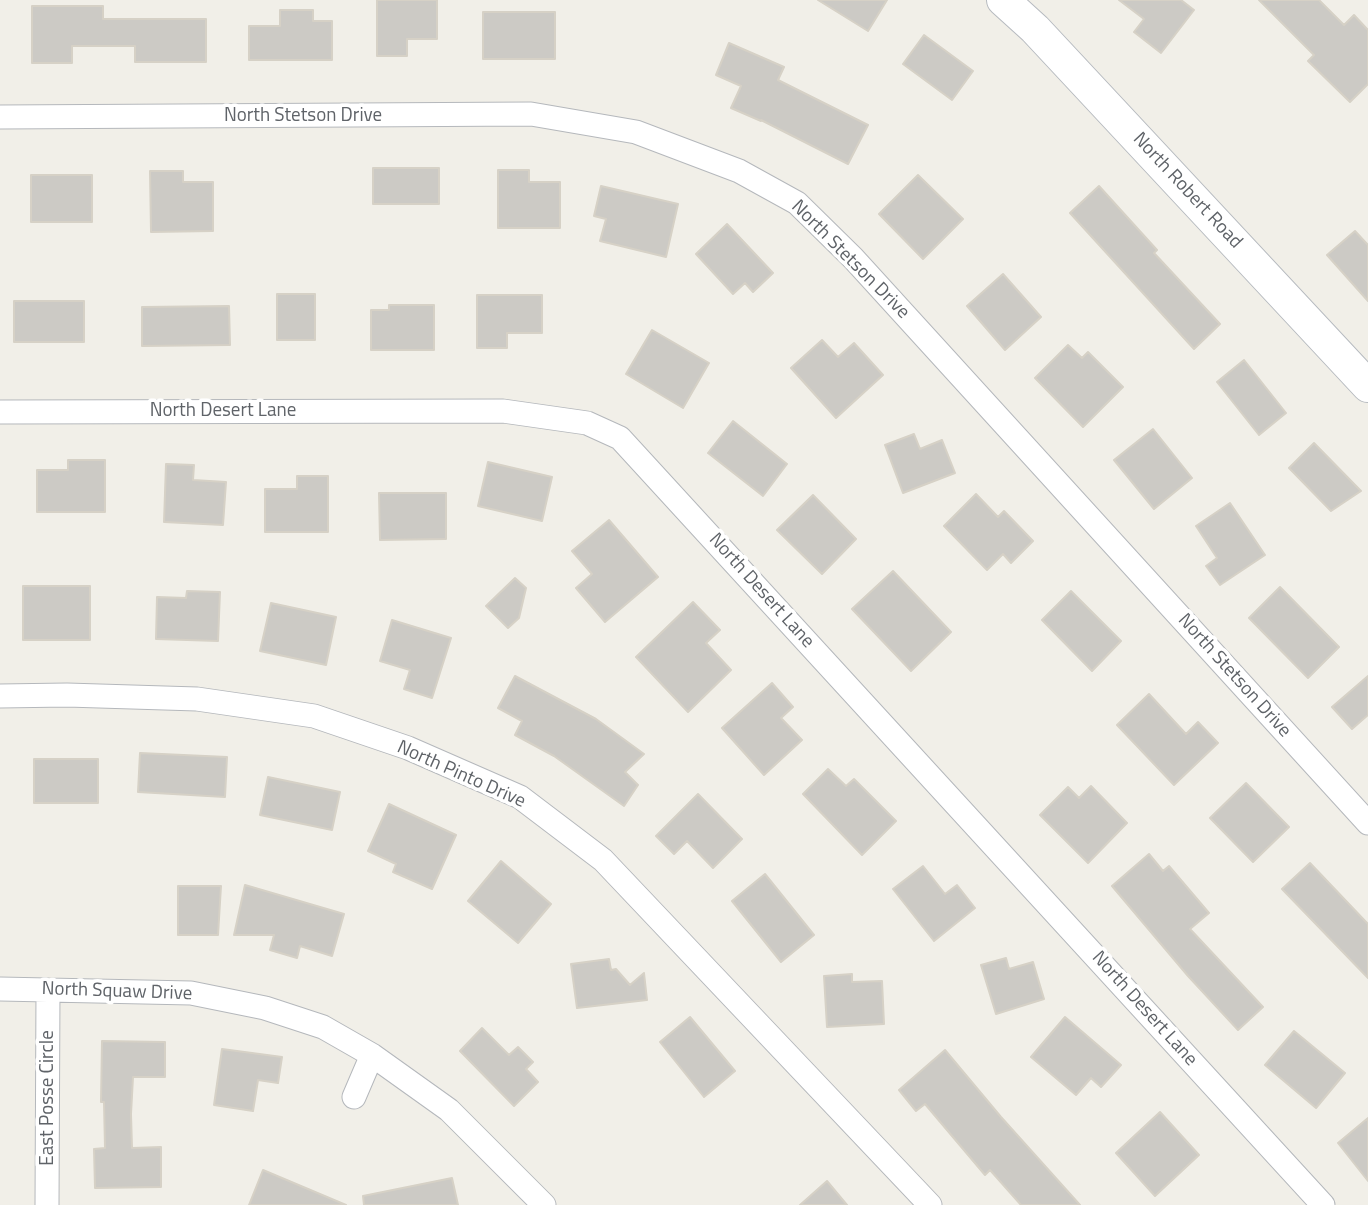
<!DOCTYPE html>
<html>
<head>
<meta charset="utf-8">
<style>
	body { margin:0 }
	canvas { display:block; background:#f1efe8 }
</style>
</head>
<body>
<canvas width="1368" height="1205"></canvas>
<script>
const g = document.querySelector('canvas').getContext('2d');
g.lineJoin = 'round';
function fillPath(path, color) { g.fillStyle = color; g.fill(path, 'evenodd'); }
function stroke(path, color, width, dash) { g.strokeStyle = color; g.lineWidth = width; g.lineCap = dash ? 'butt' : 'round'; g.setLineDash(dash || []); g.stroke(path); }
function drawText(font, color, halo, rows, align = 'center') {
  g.font = font + ' "Titillium Web",sans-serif'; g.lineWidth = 7; g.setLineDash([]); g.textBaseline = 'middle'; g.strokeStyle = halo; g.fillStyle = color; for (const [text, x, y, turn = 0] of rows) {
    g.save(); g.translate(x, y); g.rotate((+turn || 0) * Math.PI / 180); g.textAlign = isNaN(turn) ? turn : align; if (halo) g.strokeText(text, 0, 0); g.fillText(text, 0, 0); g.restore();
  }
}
const building = new Path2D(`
	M 377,0 L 437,0 L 437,39 L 407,39 L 407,56 L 377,56 Z
	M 818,0 L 887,0 L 868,31 Z
	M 1119,0 L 1181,0 L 1194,10 L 1161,53 L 1134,32 L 1144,19 Z
	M 1259,0 L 1319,0 L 1344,25 L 1354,15 L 1368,30 L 1368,84 L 1350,102 L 1308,61 L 1314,55 Z
	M 32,6 L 103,6 L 103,19 L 206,19 L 206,62 L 135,62 L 135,46 L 72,46 L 72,63 L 32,63 Z
	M 280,10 L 313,10 L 313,21 L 332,21 L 332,60 L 249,60 L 249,26 L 280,26 Z
	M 483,12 L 555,12 L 555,59 L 483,59 Z
	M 924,35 L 973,71 L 952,100 L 903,64 Z
	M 729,43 L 784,67 L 778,80 L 868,125 L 848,164 L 761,120 L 761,121 L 731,108 L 741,86 L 716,75 Z
	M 373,168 L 439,168 L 439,204 L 373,204 Z
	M 498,170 L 529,170 L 529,182 L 560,182 L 560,228 L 498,228 Z
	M 150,171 L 183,171 L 183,182 L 213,182 L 213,231 L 151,232 Z
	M 31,175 L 92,175 L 92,222 L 31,222 Z
	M 918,175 L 963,219 L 923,259 L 879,214 Z
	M 601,186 L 678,204 L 666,257 L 600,241 L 606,219 L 594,216 Z
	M 1099,186 L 1157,250 L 1154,253 L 1220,324 L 1194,349 L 1070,213 Z
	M 727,224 L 773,273 L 753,292 L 745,283 L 733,294 L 696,254 Z
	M 1355,231 L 1368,245 L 1368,301 L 1327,255 Z
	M 1003,274 L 1041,317 L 1005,350 L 967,306 Z
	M 277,294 L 315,294 L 315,340 L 277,340 Z
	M 477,295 L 542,295 L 542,333 L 507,333 L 507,348 L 477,348 Z
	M 14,301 L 84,301 L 84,342 L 14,342 Z
	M 389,305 L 434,305 L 434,350 L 371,350 L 371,310 L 389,310 Z
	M 229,306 L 230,345 L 142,346 L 142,307 Z
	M 652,330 L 709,363 L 683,408 L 626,374 Z
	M 822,340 L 838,357 L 854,343 L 883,375 L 836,418 L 791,368 Z
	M 1068,345 L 1082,358 L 1088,352 L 1123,387 L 1083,427 L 1035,378 Z
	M 1244,360 L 1286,413 L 1259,435 L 1217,382 Z
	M 733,421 L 787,464 L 763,496 L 708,453 Z
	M 1153,429 L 1192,478 L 1154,509 L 1114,460 Z
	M 914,434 L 920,449 L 942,440 L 955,473 L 903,493 L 885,445 Z
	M 1314,443 L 1361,491 L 1331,511 L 1289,468 Z
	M 68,460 L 105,460 L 105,512 L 37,512 L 37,470 L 68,470 Z
	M 488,462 L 552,477 L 542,521 L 478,506 Z
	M 166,464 L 194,465 L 193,480 L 226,482 L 223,525 L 164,522 Z
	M 297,476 L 328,476 L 328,532 L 265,532 L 265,489 L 297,489 Z
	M 379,493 L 446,493 L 446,539 L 380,540 Z
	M 976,494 L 998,517 L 1004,511 L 1033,541 L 1011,563 L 1003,554 L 987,570 L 944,526 Z
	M 813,495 L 856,539 L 822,574 L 777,530 Z
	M 1230,503 L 1265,555 L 1220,585 L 1206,566 L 1217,558 L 1196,526 Z
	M 609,520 L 658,577 L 605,622 L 576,588 L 592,574 L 572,551 Z
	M 893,571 L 951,632 L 911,671 L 852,609 Z
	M 515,578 L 526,588 L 519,618 L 508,628 L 486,606 Z
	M 23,586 L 90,586 L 90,640 L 23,640 Z
	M 1280,587 L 1339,647 L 1308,678 L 1249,618 Z
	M 187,591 L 220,592 L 218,641 L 156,639 L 157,597 L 186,598 Z
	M 1071,591 L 1121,641 L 1092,671 L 1042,620 Z
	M 693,602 L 720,630 L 706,643 L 731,670 L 688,712 L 636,657 Z
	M 271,603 L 336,617 L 326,665 L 260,651 Z
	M 392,620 L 451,638 L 432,698 L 404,689 L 410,670 L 380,661 Z
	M 515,676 L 596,719 L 644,754 L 625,772 L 638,785 L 624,806 L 554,756 L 515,735 L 522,721 L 498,708 Z
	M 1368,676 L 1368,715 L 1352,729 L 1332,707 Z
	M 772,683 L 793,707 L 781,718 L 802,740 L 764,775 L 722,728 Z
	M 1149,694 L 1186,734 L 1198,722 L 1218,743 L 1174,785 L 1117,725 Z
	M 140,753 L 227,757 L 225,797 L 138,792 Z
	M 34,759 L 98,759 L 98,803 L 34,803 Z
	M 828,769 L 846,786 L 854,779 L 896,821 L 862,855 L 803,794 Z
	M 268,777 L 340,792 L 332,830 L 260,815 Z
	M 1246,783 L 1289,827 L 1253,862 L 1210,818 Z
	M 1091,786 L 1127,823 L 1088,863 L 1040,815 L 1068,787 L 1079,798 Z
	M 698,794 L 742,839 L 713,868 L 687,841 L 674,854 L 656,836 Z
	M 389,804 L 456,835 L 432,889 L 393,872 L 396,864 L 368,851 Z
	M 1149,854 L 1163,871 L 1169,866 L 1209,913 L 1190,929 L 1263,1007 L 1238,1030 L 1188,976 L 1112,886 Z
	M 501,861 L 551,904 L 518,943 L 468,901 Z
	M 1310,863 L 1368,924 L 1368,978 L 1282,889 Z
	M 923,866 L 945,894 L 957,885 L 975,908 L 934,941 L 893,889 Z
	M 765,874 L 814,935 L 781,962 L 732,901 Z
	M 245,885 L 344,914 L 332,956 L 300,946 L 297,958 L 270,950 L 274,935 L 234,935 Z
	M 178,886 L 221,886 L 218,935 L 178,935 Z
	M 1006,958 L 1009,969 L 1033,962 L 1044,999 L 996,1014 L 981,965 Z
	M 609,959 L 611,970 L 616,969 L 630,985 L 644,973 L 647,1000 L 577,1008 L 571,964 Z
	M 852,974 L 852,982 L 882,981 L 884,1024 L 827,1027 L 824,976 Z
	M 690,1017 L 735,1071 L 704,1097 L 660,1042 Z
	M 1065,1017 L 1121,1065 L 1101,1087 L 1091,1078 L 1076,1095 L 1031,1057 Z
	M 482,1028 L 509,1055 L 518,1047 L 533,1062 L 526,1069 L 538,1082 L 514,1106 L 460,1051 Z
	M 1294,1031 L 1345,1073 L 1316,1108 L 1265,1065 Z
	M 102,1041 L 165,1042 L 165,1077 L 133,1077 L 131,1114 L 132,1148 L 161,1147 L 161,1187 L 95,1188 L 94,1149 L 105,1148 L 104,1102 L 101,1102 Z
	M 222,1049 L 282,1057 L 278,1083 L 258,1080 L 253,1111 L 214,1105 Z
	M 945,1050 L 1001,1117 L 1080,1205 L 1021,1205 L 990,1170 L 985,1175 L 925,1104 L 916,1111 L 899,1090 Z
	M 1160,1112 L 1199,1155 L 1155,1196 L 1116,1153 Z
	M 1368,1118 L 1368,1181 L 1338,1143 Z
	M 263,1170 L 346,1205 L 249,1205 Z
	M 452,1178 L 458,1205 L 364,1205 L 363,1196 Z
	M 827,1181 L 847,1205 L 800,1205 Z`);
fillPath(building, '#cccac5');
stroke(building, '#d6d1c6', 2);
const minor = new Path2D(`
	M 0,117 L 531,114 L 636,132 L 739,171 L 797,203 L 853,258 L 1368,823
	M 0,412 L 503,411 L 587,423 L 620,438 L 1323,1205
	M 0,696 L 67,695 L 197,699 L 314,716 L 408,748 L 520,797 L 603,860 L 930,1205
	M 0,989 L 191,993 L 265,1008 L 323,1027 L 372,1055 L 449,1110 L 544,1205
	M 354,1097 L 372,1055
	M 47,1205 L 48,990`);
const secondary = new Path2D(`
	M 1003,0 L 1035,29 L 1368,386`);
stroke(minor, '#b5b8bc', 25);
stroke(secondary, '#b6babf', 34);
stroke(minor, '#fff', 23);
stroke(secondary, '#fff', 32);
drawText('19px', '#5f6368', '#fff', [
	["North Stetson Drive",303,116],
	["North Robert Road",1187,191,47],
	["North Stetson Drive",850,260,45],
	["North Desert Lane",223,411],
	["North Desert Lane",761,591,48],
	["North Stetson Drive",1234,676,48],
	["North Pinto Drive",461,775,24],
	["North Squaw Drive",117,992,2],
	["North Desert Lane",1144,1009,48],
	["East Posse Circle",48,1098,-90]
]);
</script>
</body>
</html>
